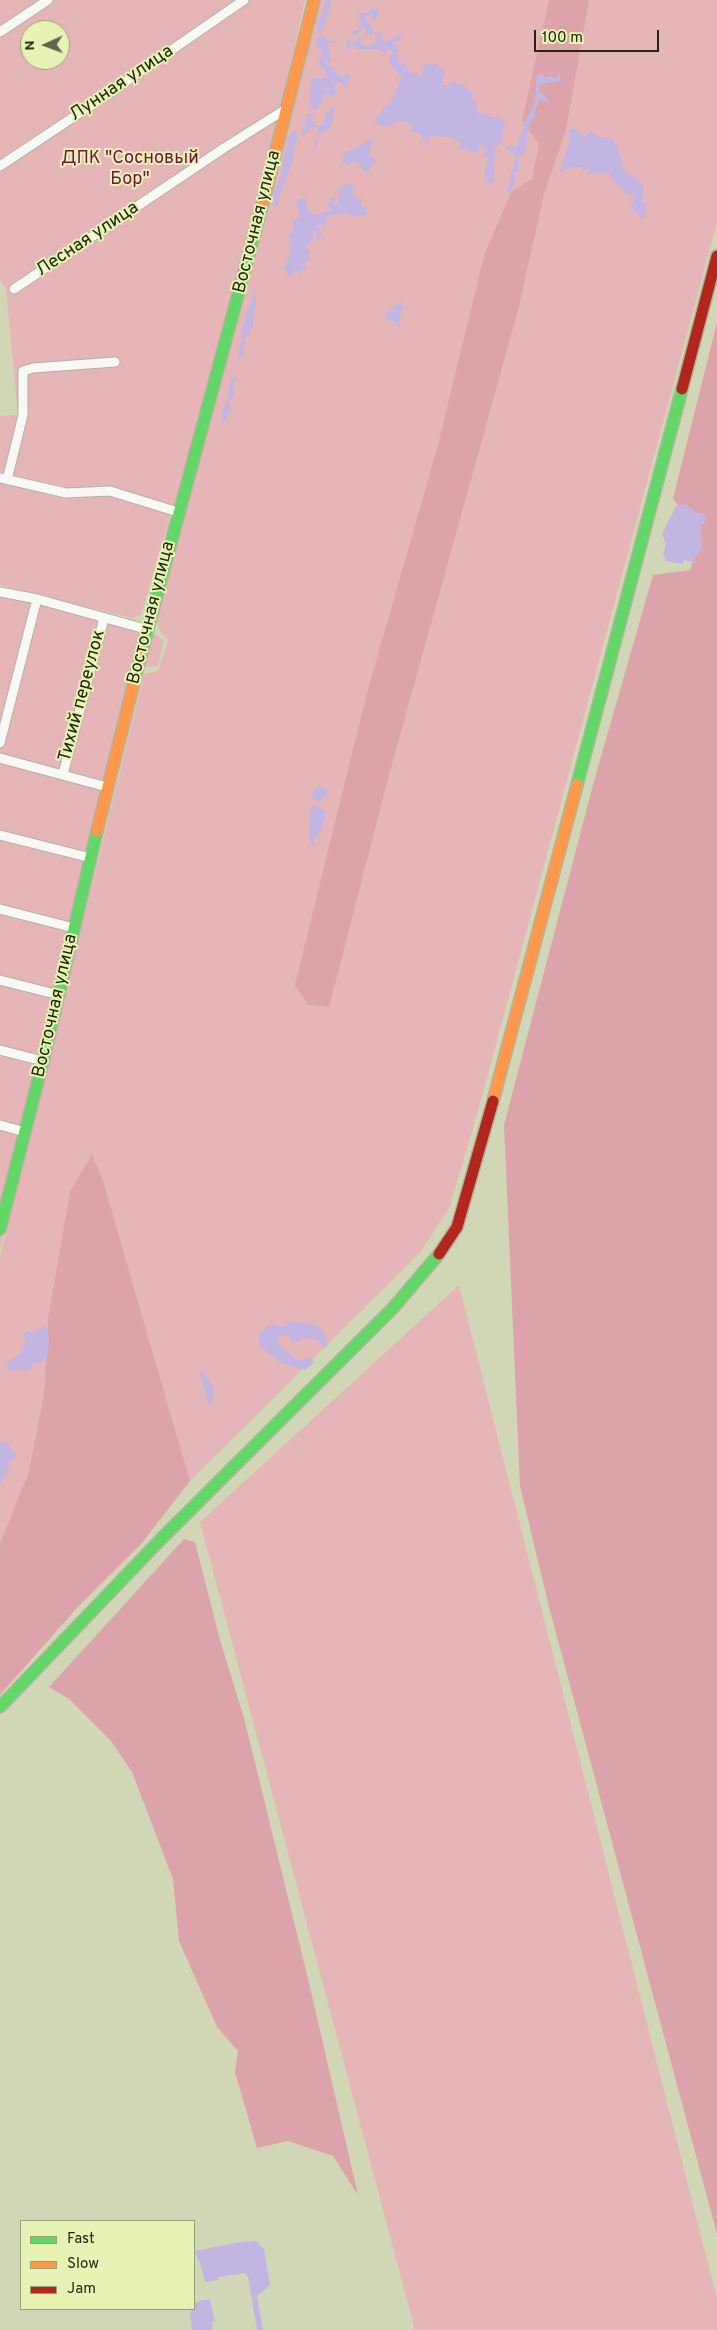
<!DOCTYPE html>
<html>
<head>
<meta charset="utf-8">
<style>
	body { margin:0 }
	#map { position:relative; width:717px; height:2330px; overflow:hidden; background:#d1d7b6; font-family:Overpass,sans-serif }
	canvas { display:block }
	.legend { position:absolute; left:20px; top:2220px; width:175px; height:90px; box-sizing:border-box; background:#e6f3b5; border:1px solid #98a173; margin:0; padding:6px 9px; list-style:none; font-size:15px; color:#23270f }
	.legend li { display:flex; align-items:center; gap:10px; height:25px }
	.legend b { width:25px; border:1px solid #98a173 }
	.north { position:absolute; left:20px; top:20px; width:50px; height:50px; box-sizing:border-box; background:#e6f3b5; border:1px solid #98a173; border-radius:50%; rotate:268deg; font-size:14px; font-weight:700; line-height:20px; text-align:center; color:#23270f }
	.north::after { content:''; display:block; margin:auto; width:18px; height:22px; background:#606549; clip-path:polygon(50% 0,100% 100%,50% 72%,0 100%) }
	.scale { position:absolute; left:534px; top:30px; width:125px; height:22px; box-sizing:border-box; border:2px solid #23270f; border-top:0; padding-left:6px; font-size:15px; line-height:18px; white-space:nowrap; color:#23270f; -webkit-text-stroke:4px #e6f3b5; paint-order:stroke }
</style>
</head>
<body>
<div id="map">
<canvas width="717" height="2330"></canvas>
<ul class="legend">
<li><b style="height:6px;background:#63d668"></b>Fast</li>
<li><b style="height:6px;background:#ff974d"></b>Slow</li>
<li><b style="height:6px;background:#b3261e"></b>Jam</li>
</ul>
<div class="north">N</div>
<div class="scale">100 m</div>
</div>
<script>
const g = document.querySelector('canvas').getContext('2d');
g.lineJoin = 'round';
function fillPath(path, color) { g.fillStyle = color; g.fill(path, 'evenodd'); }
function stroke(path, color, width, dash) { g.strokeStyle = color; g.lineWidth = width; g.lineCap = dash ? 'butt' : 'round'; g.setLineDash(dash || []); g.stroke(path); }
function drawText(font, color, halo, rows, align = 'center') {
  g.font = font + ' Overpass,sans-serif'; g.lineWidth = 4; g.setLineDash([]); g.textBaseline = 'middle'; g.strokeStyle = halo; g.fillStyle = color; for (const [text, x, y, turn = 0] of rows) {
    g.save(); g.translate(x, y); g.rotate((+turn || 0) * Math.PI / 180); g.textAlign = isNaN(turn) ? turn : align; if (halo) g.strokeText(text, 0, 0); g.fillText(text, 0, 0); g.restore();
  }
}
fillPath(new Path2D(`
	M 0,0 L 305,0 L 277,125 L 204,403 L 141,615 L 132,618 L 0,585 L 0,416 L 18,415 L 6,289 L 0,281 ZM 30,30 L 60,30 L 60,60 L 30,60 Z
	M 321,0 L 717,0 L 717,222 L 477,1115 L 450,1206 L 420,1253 L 190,1481 L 104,1184 L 92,1155 L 48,1319 L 44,1393 L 29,1471 L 0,1544 L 0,1257 L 144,674 L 158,671 L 168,640 L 160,632 L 157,618 L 179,524 L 251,275 Z
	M 0,595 L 152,633 L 164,640 L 158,666 L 144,667 L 94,856 L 0,1249 Z
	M 459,1285 L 717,2299 L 717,2330 L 415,2330 L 200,1522 Z`), '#e6b5b8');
fillPath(new Path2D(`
	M 549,0 L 589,0 L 566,130 L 544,194 L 518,310 L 390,771 L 329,1007 L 308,1005 L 295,985 L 367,693 L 437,449 L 484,256 L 511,192 L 532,179 L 539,144 L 522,121 Z
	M 717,322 L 717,2234 L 549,1607 L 520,1486 L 504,1125 L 594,781 L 653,575 L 690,570 C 703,535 695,526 673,499 Z
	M 92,1154 L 104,1184 L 190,1481 L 142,1543 L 77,1608 L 0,1695 L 0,1544 L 29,1471 L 44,1393 L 48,1319 L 70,1192 Z
	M 184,1539 L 195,1542 L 220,1640 L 244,1718 L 310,1987 L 358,2195 L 333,2156 L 288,2141 L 257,2148 L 235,2072 L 238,2051 L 217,2027 L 179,1941 L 173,1879 L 132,1772 L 111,1741 L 69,1699 L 49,1687 Z`), '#dca3aa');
fillPath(new Path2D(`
	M 325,0 L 330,0 L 331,5 L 322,30 L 318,32 L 317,24 L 324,10 Z
	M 372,8 L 379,9 L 376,20 L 367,15 L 365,16 L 373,29 L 372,34 L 364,36 L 367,28 L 363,28 L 357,35 L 353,35 L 350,31 L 356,31 C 366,21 358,22 359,13 L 367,13 Z
	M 379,31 L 381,31 L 382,39 L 385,42 L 394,36 L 401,34 L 400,40 L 392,43 L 398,47 L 398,60 L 407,66 L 409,72 L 419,74 L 418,77 L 421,77 L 425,70 L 422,64 L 437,64 L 445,72 L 442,85 L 450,85 L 451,82 L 454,81 L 457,84 L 462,84 L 473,94 L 472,99 L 476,103 L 478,114 L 488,114 L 490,117 L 497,117 L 505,121 L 501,143 L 495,148 L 494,181 L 490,185 L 484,172 L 489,159 L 484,156 L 485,148 L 481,145 L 479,145 L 479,150 L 475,153 L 461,149 L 460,144 L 454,138 C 445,138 439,135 430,136 L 428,141 L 430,144 L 426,145 C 424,134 418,133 409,130 L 412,128 L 411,123 L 396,121 C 391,128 380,127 374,122 L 384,107 L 390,103 L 402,77 L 389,63 L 390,55 L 395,54 L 389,49 L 385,54 L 378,49 L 357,49 L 352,44 L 347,51 L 346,43 L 348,39 L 352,42 L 361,37 L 360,44 L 371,45 L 377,41 L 375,34 Z
	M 322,34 L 328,41 L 335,40 L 335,42 L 328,44 L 331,63 L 328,63 L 325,58 L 325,63 L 335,69 L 337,74 L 344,77 L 348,73 L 351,79 L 347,81 L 347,87 L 338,81 L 334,88 L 337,94 L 328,97 L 328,94 L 326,93 L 318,109 L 313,110 L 310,106 L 311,78 L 326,78 L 328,76 L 319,63 L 322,52 L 315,44 L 316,39 Z
	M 559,71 L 561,81 L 540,84 L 539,92 L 546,96 L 551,104 L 538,98 L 539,105 L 536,106 L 535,115 L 529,127 L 525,152 L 518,159 L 519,171 L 515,173 L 515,183 L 510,193 L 507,191 L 516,155 L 503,147 L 517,146 L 520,142 L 518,138 L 523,131 L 523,124 C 533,113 538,92 536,77 L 542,73 L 544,78 L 548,76 L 557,78 Z
	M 335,106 L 331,128 L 319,134 L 313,155 L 312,152 L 314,150 L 314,142 L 317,139 L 318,128 L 312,126 L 307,135 L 302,133 L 308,113 L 313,114 L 312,120 L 314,124 L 323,126 C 325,117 325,109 335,106 Z
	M 572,127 L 584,137 L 588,135 L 591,131 C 597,138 601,136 609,138 C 618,141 622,158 622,167 L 631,177 L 634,175 L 639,183 L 643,184 L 644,196 L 641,200 L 646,205 L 645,218 L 641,220 L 641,216 L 632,210 L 631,204 L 634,202 L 633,195 L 621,192 L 623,186 L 618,187 L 608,173 L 590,173 L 587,176 L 589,168 L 583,170 L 581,167 L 573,167 L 560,172 L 570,140 L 568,131 Z
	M 296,130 L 298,138 C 293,146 294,153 292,162 C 289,176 279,190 278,205 L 274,207 L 274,192 L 279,182 L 288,139 L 290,133 Z
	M 372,139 L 369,155 L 376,159 L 376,162 L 368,171 L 364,171 L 356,161 L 347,166 L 342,161 L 345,152 C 357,150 361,142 372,139 Z
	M 346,184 L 351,184 L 353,188 L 351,196 L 355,194 L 359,200 L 362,196 L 361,207 L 367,208 L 367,214 C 360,217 352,217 346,213 L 328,216 L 324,227 L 319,224 L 315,227 L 320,229 L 322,236 L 316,239 L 315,237 L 318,234 L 313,231 L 313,241 L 305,245 L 310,251 L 308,257 L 310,260 L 301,265 L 307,268 L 299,274 L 295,270 L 291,276 L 288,275 L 284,268 L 291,251 L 288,246 L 292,241 L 288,236 L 293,231 L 293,221 L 300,216 L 295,201 L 306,198 C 307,207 307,212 317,215 L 325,211 L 329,212 L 330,209 L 326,203 L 331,202 L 331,198 L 333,196 L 336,199 L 334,203 L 335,206 L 339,202 L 337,190 Z
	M 255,291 C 259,305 252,313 253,327 L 249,331 L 249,335 L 244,338 L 245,344 L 243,355 L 239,357 L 237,355 L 242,343 L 241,333 L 247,311 Z
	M 399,302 L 402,303 L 404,309 L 401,310 L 400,327 L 397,327 L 392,320 L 388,321 L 385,315 L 386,312 L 390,313 L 390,309 Z
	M 235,376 L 235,382 L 232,386 L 235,394 L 228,402 L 232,409 L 227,415 L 227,419 L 222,422 L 222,413 L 227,401 L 230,381 Z
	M 686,504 L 697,513 L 702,513 L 706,516 L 705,523 L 701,524 L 700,532 L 703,548 L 695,557 L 694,563 L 685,560 L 682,564 L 666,561 L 663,554 L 666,544 L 662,534 L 676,506 Z
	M 317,787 L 324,787 L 328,792 L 323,800 L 318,802 L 312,798 L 312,793 Z
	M 315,805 L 325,810 C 327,819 321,834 314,839 L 315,844 L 312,846 L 309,835 L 311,806 Z
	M 288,1322 C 298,1323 316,1321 322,1330 C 326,1334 324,1340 328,1344 L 325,1349 L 317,1340 L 304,1338 L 298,1342 L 292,1342 L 289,1336 L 280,1335 L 278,1337 L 279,1345 L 297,1360 L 311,1358 L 314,1363 L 305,1370 L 281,1363 L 259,1345 L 260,1332 L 265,1329 L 266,1326 L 275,1324 L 280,1327 L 286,1326 Z
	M 42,1326 L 45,1326 C 51,1337 50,1353 43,1362 L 33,1363 L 28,1372 L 21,1369 L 9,1371 L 7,1362 C 19,1356 28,1347 24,1333 L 28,1331 L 34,1334 Z
	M 202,1371 L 214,1387 L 212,1405 L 208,1403 L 200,1374 Z
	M 2,1442 L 6,1442 L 16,1454 L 16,1458 L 8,1463 L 9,1471 L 0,1484 L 0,1444 Z
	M 256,2241 L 264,2249 L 270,2285 L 257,2296 L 263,2330 L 257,2330 L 248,2277 L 245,2273 L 219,2277 L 218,2280 L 205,2282 L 200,2263 L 194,2251 L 241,2242 Z
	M 202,2300 L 210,2300 L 215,2321 L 212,2322 L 212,2330 L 192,2330 L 190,2312 L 194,2309 L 194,2303 Z`), '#c3b5e1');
const street = new Path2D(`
	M 0,32 L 48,0
	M 0,166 L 99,100 L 244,0
	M 14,289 L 224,148 L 286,109
	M 0,478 L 66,493 L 110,491 L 178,512
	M 7,480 L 23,415 L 23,371 L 33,368 L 115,362
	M 0,592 L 37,599 L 149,630
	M 0,743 L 37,599
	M 0,758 L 107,787
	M 63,774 L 104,618
	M 0,835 L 91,858
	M 0,909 L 74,928
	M 0,980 L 59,995
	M 0,1050 L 43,1061
	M 0,1125 L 25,1132`);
const fast = new Path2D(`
	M 141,654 L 263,202
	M 577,785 L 682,389
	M 0,1229 L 43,1061 L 97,831
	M 0,1707 L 162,1538 L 393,1308 L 439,1254`);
const slow = new Path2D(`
	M 263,202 L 314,0
	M 97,831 L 141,654
	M 493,1101 L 577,785`);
const jam = new Path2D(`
	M 682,389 L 717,256
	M 439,1254 L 457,1227 L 493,1101`);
stroke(street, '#b0b59b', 11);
stroke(fast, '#b0b59b', 14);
stroke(slow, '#b0b59b', 14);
stroke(jam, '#b0b59b', 14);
stroke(street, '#f8f9f4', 9);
stroke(fast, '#63d668', 11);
stroke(slow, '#ff974d', 11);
stroke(jam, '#b3261e', 11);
drawText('18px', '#23270f', '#e6f3b5', [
	["Лунная улица",122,84,-34],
	["Восточная улица",258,222,-76],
	["Лесная улица",88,240,-34],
	["Восточная улица",152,613,-76],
	["Тихий переулок",83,696,-75],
	["Восточная улица",56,1006,-77]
]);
drawText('18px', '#721140', '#e6f3b5', [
	["ДПК \"Сосновый",130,159],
	["Бор\"",130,180]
]);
</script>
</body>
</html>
